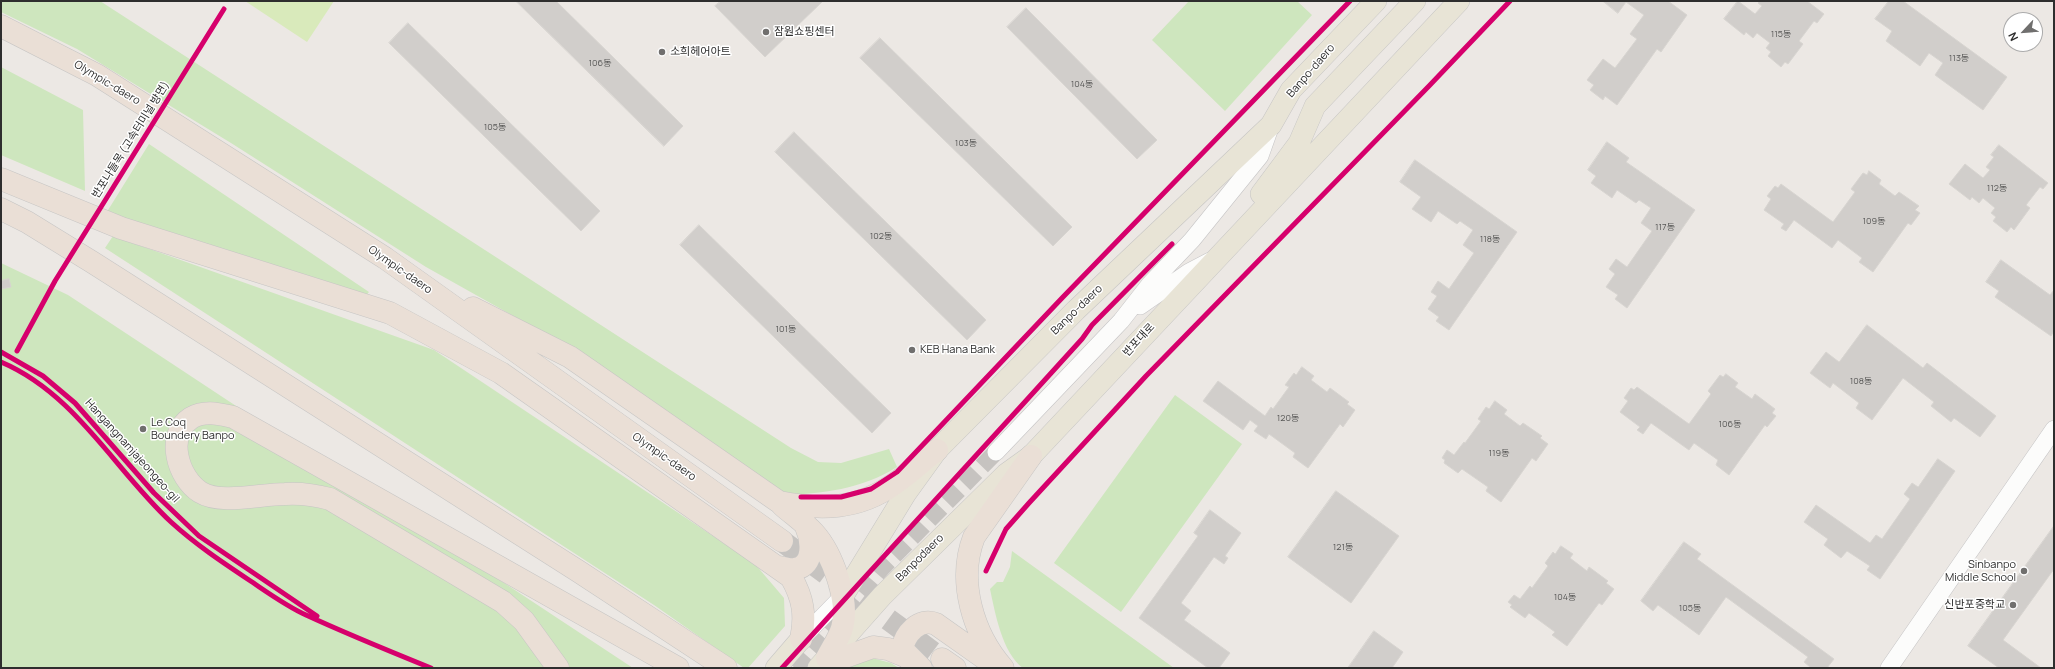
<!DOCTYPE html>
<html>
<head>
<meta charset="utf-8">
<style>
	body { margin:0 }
	#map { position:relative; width:2055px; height:669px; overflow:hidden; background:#ece8e4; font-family:Manrope,sans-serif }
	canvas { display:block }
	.frame { position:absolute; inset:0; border:2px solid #2e2e2e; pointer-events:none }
	.north { position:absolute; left:2003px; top:12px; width:40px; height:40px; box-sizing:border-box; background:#fff; border:1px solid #ababab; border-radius:50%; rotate:244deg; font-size:11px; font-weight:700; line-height:16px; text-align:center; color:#2e2e2e }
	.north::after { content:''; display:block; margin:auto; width:14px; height:18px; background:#706f6e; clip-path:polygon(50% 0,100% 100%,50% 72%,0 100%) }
</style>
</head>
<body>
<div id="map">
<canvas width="2055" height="669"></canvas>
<div class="frame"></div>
<div class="north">N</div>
</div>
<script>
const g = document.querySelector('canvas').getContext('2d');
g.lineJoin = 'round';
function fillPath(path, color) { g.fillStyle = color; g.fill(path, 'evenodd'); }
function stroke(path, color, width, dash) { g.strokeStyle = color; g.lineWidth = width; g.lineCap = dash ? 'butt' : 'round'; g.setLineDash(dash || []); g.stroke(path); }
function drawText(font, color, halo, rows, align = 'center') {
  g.font = font + ' Manrope,"Noto Sans KR",sans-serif'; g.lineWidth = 3; g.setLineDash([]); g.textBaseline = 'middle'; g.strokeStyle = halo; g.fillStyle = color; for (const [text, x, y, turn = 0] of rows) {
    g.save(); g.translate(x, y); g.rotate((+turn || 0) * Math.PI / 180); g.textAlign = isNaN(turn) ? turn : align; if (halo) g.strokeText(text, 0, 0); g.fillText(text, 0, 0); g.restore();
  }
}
fillPath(new Path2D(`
	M 1,1 L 100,1 L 791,448 L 818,462 L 841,463 L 889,449 L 897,467 C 862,489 822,494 781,495 L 533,327 L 426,267 L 231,143 L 77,49 L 1,12 Z
	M 1189,1 L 1297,1 L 1312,15 L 1225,111 L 1152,40 Z
	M 1,67 L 83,110 L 85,191 L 1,155 Z
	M 149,144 L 369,292 L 363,299 L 105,215 Z
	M 113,236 L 434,350 L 755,564 L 784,598 L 785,626 L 748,668 L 744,668 L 654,605 L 105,248 Z
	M 1,263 L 68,295 L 633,668 L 1,668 Z
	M 1175,395 L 1242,444 L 1121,612 L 1054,563 Z
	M 1012,551 L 1174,668 L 1023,668 C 1002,653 995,612 990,589 L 997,582 L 1003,582 L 1010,567 Z
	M 868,657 L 891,663 L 899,668 L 842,668 L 847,664 Z`), '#cee6be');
fillPath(new Path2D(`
	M 245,1 L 334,1 L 307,42 Z`), '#d9eabb');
const building = new Path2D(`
	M 516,1 L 556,1 L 683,126 L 664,146 Z
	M 721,1 L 823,1 L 765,57 L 715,6 Z
	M 1603,1 L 1668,1 L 1687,15 L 1661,52 L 1657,49 L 1617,105 L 1605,96 L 1603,100 L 1590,90 L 1594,85 L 1587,80 L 1603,59 L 1615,68 L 1637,39 L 1630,34 L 1644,15 L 1626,2 L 1618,13 Z
	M 1738,1 L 1755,14 L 1762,6 L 1758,3 L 1760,1 L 1807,1 L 1824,14 L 1817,23 L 1814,21 L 1799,41 L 1803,44 L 1788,64 L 1785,62 L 1781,67 L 1768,56 L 1771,52 L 1766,48 L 1770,43 L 1757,33 L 1753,38 L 1746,32 L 1744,35 L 1724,19 Z
	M 1889,1 L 1903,1 L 2007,77 L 1983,110 L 1935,75 L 1943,63 L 1929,53 L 1920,66 L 1886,41 L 1892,31 L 1875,19 Z
	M 1026,8 L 1157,140 L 1137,159 L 1007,27 Z
	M 408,23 L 600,211 L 581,231 L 389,43 Z
	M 880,38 L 1072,227 L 1053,246 L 860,58 Z
	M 794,132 L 986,320 L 967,340 L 775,152 Z
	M 1607,142 L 1629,158 L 1626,162 L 1695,210 L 1627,308 L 1615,299 L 1618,295 L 1606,287 L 1615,274 L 1609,269 L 1616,259 L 1627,267 L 1652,231 L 1641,223 L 1651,208 L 1639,200 L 1636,203 L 1617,190 L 1612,198 L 1591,183 L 1596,176 L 1588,170 Z
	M 1999,145 L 2048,183 L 2043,189 L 2040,187 L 2026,205 L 2030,208 L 2014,230 L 2011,227 L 2007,232 L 1993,221 L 1996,217 L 1991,213 L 1995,208 L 1983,198 L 1979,203 L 1972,197 L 1970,200 L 1949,184 L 1965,164 L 1983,178 L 1990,170 L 1986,167 L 1994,157 L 1991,155 Z
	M 1415,160 L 1517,232 L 1449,330 L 1436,321 L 1439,317 L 1428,309 L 1437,296 L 1431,292 L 1438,281 L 1449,289 L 1474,253 L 1463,245 L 1473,230 L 1460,221 L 1457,224 L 1438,211 L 1431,222 L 1412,209 L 1421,197 L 1400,182 Z
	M 1869,171 L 1881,180 L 1879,184 L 1895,196 L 1899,192 L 1919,206 L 1915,210 L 1920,213 L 1911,225 L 1908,223 L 1873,272 L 1859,262 L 1862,258 L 1838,240 L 1832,248 L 1794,220 L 1786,231 L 1781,228 L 1784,224 L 1764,210 L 1771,199 L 1767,196 L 1775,186 L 1778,188 L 1781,184 L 1833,222 L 1855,192 L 1851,189 L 1863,173 L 1867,175 Z
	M 699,225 L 891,413 L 872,433 L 680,245 Z
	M 2001,260 L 2050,295 L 2054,290 L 2054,331 L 2051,336 L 1995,297 L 1999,291 L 1986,282 Z
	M 9,279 L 11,287 L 1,289 L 1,281 Z
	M 1867,325 L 1923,368 L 1927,363 L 1996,416 L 1980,437 L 1954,418 L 1951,422 L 1931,406 L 1934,402 L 1903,378 L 1872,420 L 1856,408 L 1859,403 L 1833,383 L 1830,388 L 1810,373 L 1826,352 L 1839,362 Z
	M 1302,367 L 1314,376 L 1311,380 L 1327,392 L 1330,388 L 1349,402 L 1347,404 L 1355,410 L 1343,427 L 1340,424 L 1308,468 L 1293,457 L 1295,453 L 1269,434 L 1266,439 L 1254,431 L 1258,426 L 1250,420 L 1243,430 L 1203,401 L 1218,381 L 1265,416 L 1271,407 L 1273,409 L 1289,387 L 1285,385 L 1294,373 L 1296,375 Z
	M 1726,374 L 1738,383 L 1735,387 L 1752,399 L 1755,394 L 1775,409 L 1772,413 L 1776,416 L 1767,427 L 1765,425 L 1729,475 L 1716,465 L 1718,460 L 1694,443 L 1689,450 L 1651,423 L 1643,434 L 1637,430 L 1640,427 L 1620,412 L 1628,401 L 1624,398 L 1631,388 L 1634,390 L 1637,387 L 1689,424 L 1711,394 L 1708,391 L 1720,375 L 1723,377 Z
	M 1495,401 L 1507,410 L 1504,414 L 1520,426 L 1523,423 L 1542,436 L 1540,438 L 1548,444 L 1536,461 L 1532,458 L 1501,502 L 1486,491 L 1488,487 L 1462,469 L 1458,473 L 1444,463 L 1445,460 L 1442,458 L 1447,450 L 1454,455 L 1464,442 L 1465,443 L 1481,421 L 1478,419 L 1486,407 L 1489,409 Z
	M 1938,459 L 1955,471 L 1880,579 L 1867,570 L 1870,566 L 1847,551 L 1841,558 L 1824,545 L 1828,539 L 1804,522 L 1816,505 L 1870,543 L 1876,535 L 1882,539 L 1910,499 L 1904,494 L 1912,483 L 1918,487 Z
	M 1336,491 L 1399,536 L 1351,603 L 1288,557 Z
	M 1210,510 L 1241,533 L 1225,556 L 1228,558 L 1224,564 L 1214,557 L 1181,603 L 1191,611 L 1184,620 L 1230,653 L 1219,668 L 1208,668 L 1139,618 L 1198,536 L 1194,533 Z
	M 2054,526 L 2054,569 L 2003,640 L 2041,668 L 1999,668 L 1968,646 Z
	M 1684,542 L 1701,554 L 1697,559 L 1834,659 L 1827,668 L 1808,668 L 1810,667 L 1804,662 L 1808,657 L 1726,597 L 1699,635 L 1658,605 L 1653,611 L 1641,601 Z
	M 1561,546 L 1573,554 L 1570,558 L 1587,571 L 1589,567 L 1608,581 L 1606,583 L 1614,589 L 1602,605 L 1599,603 L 1567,646 L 1552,635 L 1555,632 L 1529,613 L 1525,618 L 1510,607 L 1512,605 L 1508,602 L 1514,595 L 1520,599 L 1530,586 L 1532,588 L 1548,566 L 1545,563 L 1553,552 L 1555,554 Z
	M 1374,631 L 1403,652 L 1392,668 L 1348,668 Z`);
fillPath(building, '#d1cecb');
stroke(building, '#d7d4d0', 1);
stroke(new Path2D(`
	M 795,668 L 883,567 L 996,452`), '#c6c3c0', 17, [17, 8]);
stroke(new Path2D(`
	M 782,541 L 942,659`), '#c6c3c0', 22, [22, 11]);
const minor = new Path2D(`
	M 1140,306 L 1189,272 L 1210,261
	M 996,452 L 1121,321 L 1150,284 L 1192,240 L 1260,156 L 1271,125
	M 801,639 L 843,596
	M 1889,668 L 2054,429`);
const major = new Path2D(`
	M 1261,194 L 1299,143 L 1315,106 L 1415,1
	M 843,596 L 906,493 L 937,450 L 1076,310 L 1271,125 L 1291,90 L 1376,1
	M 776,668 L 801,639
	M 818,668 L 882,596 L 1006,474 L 1031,456 L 1459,1`);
const highway = new Path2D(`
	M 1,26 L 97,75 L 385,258 L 782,541
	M 1,179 L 121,228 L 390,313 L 501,373 L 791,577 C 803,598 806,615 801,639
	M 1,209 L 27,222 L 92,262 L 578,571 L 726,668
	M 473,308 L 570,357 L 779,502 C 820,510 858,510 894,484 C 909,474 922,461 937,450
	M 782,505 C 792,514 804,522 814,533 C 832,553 850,601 842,628 C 839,638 832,648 827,658
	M 779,567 C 784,568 790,570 795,569 C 815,566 812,540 806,527
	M 827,658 L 848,656 L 873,647 L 888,649 L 905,656 L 913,662
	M 942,659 L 955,668
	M 558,668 L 524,621 L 503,602 L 330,499 C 315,495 300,493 285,494 C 260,494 221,505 200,492 C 178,478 165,435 191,418 C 205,410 219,414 233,417 L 678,668
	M 921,668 L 902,649 C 905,634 919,617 936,624 L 994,665
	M 1003,668 C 973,634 957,581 974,537 L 1031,456`);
stroke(minor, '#c5c4c5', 18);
stroke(major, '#c6c5c4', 22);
stroke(highway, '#c6c5c4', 23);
stroke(minor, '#fcfcfb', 17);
stroke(major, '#e8e4d6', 21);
stroke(highway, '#eadfd6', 22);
stroke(new Path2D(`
	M 17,351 L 55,281 L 224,9
	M 1,352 L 43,376 L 75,403 L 154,493 L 199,536 L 317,616
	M 1,362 C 76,394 114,469 171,522 C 195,544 222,562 249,580 C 267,592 286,606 306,615 C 347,634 389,651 431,668
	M 801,497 L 841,497 L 871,489 L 897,472 L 1063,297 L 1350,1
	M 986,571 L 1006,529 L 1029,503 L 1146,376 L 1429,86 L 1510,1
	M 782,668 L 1023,404 L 1082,339 L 1092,325 L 1172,244`), '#d6006c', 5);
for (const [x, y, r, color] of [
	[766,32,4,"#706f6e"],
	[662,52,4,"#706f6e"],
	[912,350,4,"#706f6e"],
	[143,429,4,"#706f6e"],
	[2024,571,4,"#706f6e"],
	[2013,605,4,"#706f6e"]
]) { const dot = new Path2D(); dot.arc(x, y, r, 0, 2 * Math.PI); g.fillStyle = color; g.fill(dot); stroke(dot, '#fff', 1.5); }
drawText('9px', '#585857', null, [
	["115동",1781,34],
	["113동",1959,58],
	["106동",600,63],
	["104동",1082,84],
	["105동",495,127],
	["103동",966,143],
	["112동",1997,188],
	["109동",1874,221],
	["117동",1665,227],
	["102동",881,236],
	["118동",1490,239],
	["101동",786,329],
	["108동",1861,381],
	["120동",1288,418],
	["106동",1730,424],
	["119동",1499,453],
	["121동",1343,547],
	["104동",1565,597],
	["105동",1690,608]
]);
drawText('11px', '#2e2e2e', '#fff', [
	["잠원쇼핑센터",774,32],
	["소희헤어아트",670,52],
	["KEB Hana Bank",920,350],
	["Le Coq",151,423],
	["Boundery Banpo",151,436],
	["Sinbanpo",2016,565,"right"],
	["Middle School",2016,578,"right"],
	["신반포중학교",2005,605,"right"]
], 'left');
drawText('11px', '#2e2e2e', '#fff', [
	["Banpo-daero",1311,71,-49],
	["Olympic-daero",107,83,31],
	["반포나들목 (고속터미널 방면)",131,140,-58],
	["Olympic-daero",400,270,35],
	["Banpo-daero",1077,310,-44],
	["반포대로",1139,340,-47],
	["Hangangnamjajeongeo-gil",132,451,48],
	["Olympic-daero",664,457,35],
	["Banpodaero",920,558,-45]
]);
</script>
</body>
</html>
